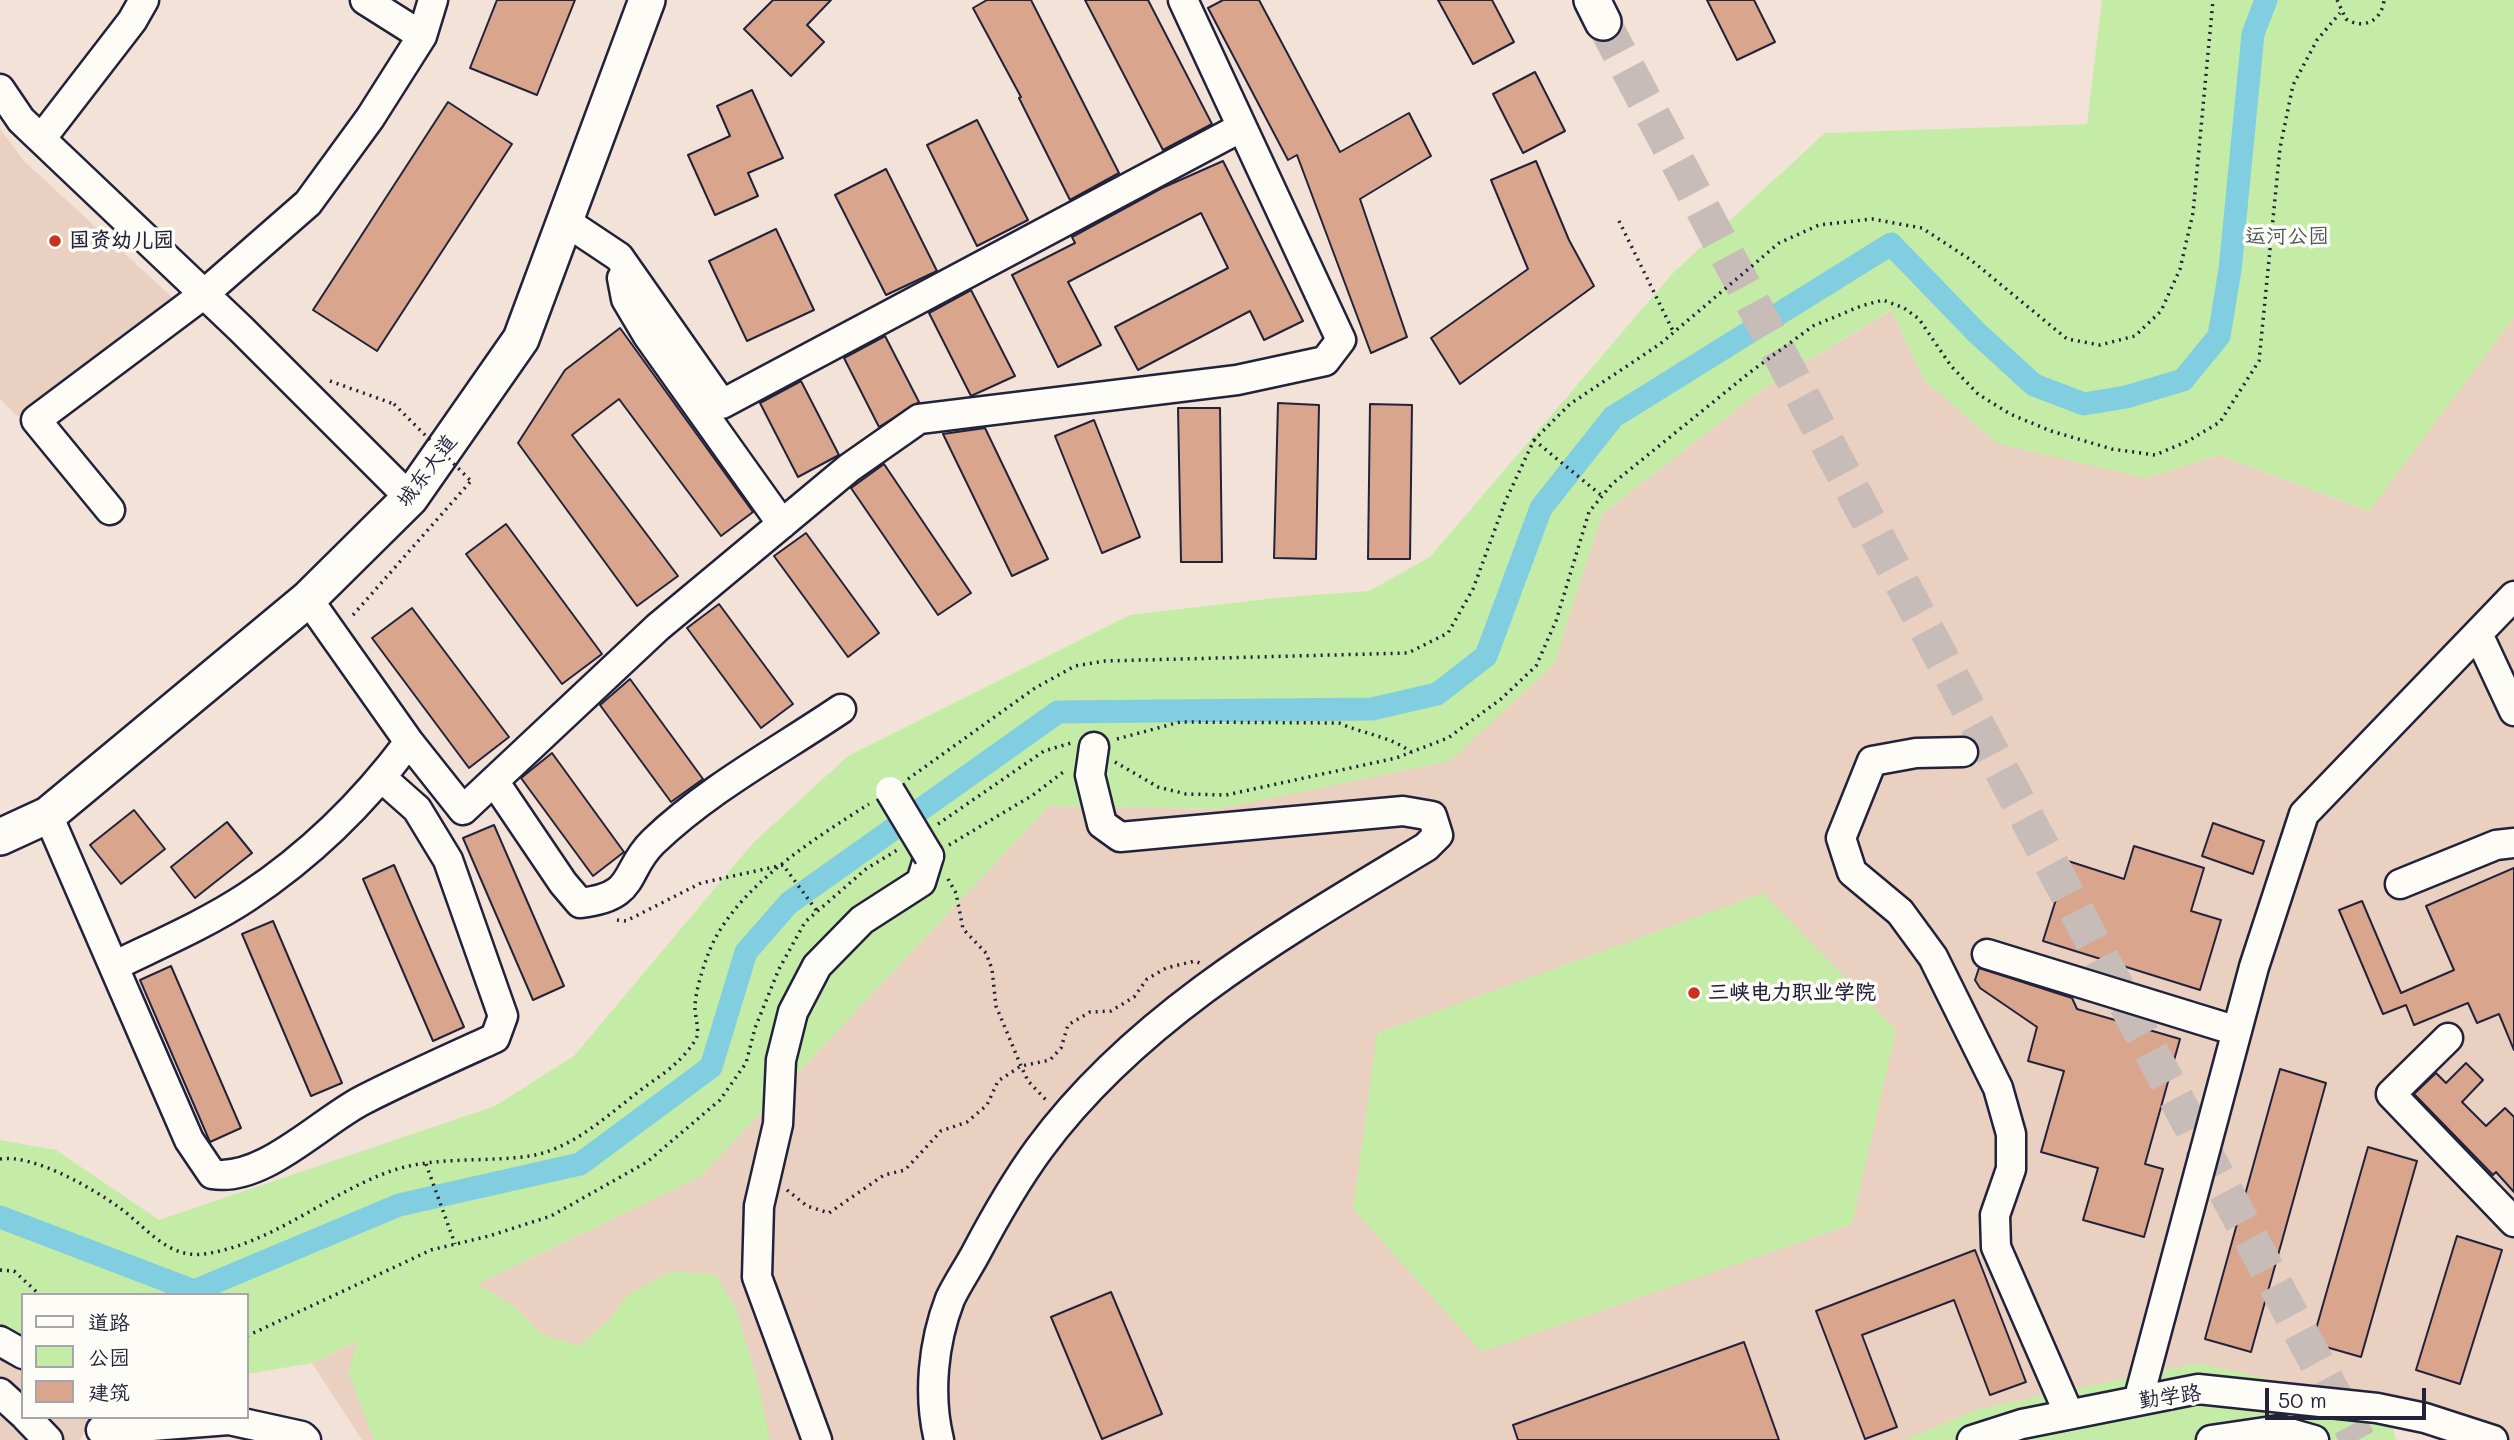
<!DOCTYPE html>
<html>
<head>
<meta charset="utf-8">
<style>
	body { margin:0 }
	#map { position:relative; width:2514px; height:1440px; overflow:hidden; background:#f2e2d7; font-family:Mali,"LXGW WenKai TC",sans-serif }
	canvas { display:block }
	.legend { position:absolute; left:21px; top:1293px; width:228px; height:126px; box-sizing:border-box; background:#fdfcf7; border:2px solid #a5a5ac; margin:0; padding:9px 12px; list-style:none; font-size:21px; color:#22223b }
	.legend li { display:flex; align-items:center; gap:14px; height:35px }
	.legend b { width:35px; border:2px solid #a5a5ac }
	.scale { position:absolute; left:2265px; top:1388px; width:161px; height:32px; box-sizing:border-box; border:4px solid #22223b; border-top:0; padding-left:9px; font-size:21px; line-height:24px; white-space:nowrap; color:#22223b; -webkit-text-stroke:5px #fdfcf7; paint-order:stroke }
</style>
</head>
<body>
<div id="map">
<canvas width="2514" height="1440"></canvas>
<ul class="legend">
<li><b style="height:9px;background:#fdfcf7"></b>道路</li>
<li><b style="height:19px;background:#c4eca7"></b>公园</li>
<li><b style="height:19px;background:#d9a58d"></b>建筑</li>
</ul>
<div class="scale">50 m</div>
</div>
<script>
const g = document.querySelector('canvas').getContext('2d');
g.lineJoin = 'round';
function fillPath(path, color) { g.fillStyle = color; g.fill(path, 'evenodd'); }
function stroke(path, color, width, dash) { g.strokeStyle = color; g.lineWidth = width; g.lineCap = dash ? 'butt' : 'round'; g.setLineDash(dash || []); g.stroke(path); }
function drawText(font, color, halo, rows, align = 'center') {
  g.font = font + ' Mali,"LXGW WenKai TC",sans-serif'; g.lineWidth = 7; g.setLineDash([]); g.textBaseline = 'middle'; g.strokeStyle = halo; g.fillStyle = color; for (const [text, x, y, turn = 0] of rows) {
    g.save(); g.translate(x, y); g.rotate((+turn || 0) * Math.PI / 180); g.textAlign = isNaN(turn) ? turn : align; if (halo) g.strokeText(text, 0, 0); g.fillText(text, 0, 0); g.restore();
  }
}
fillPath(new Path2D(`
	M 0,129 L 24,161 L 175,300 L 18,417 L 0,399 Z
	M 1892,310 L 1924,380 L 2147,478 L 2219,455 L 2368,511 L 2514,317 L 2514,1440 L 2443,1440 L 2392,1423 L 2378,1440 L 362,1440 L 312,1363 L 700,1177 L 1049,806 L 1219,809 L 1554,664 L 1602,514 L 1764,388 Z
	M 0,1359 L 23,1368 L 23,1417 L 92,1417 L 80,1440 L 0,1440 Z`), '#ead0c1');
fillPath(new Path2D(`
	M 2102,0 L 2514,0 L 2514,317 L 2369,511 L 2219,455 L 2147,478 L 1998,444 L 1924,380 L 1891,310 L 1764,388 L 1602,514 L 1554,664 L 1450,761 L 1219,809 L 1049,806 L 700,1177 L 477,1284 L 514,1306 L 541,1334 L 579,1346 L 609,1320 L 627,1295 L 672,1271 L 716,1275 L 735,1307 L 756,1375 L 770,1440 L 374,1440 L 348,1372 L 357,1341 L 312,1363 L 247,1374 L 247,1295 L 23,1295 L 23,1368 L 0,1359 L 0,1140 L 56,1150 L 159,1220 L 495,1106 L 574,1056 L 753,843 L 848,756 L 1130,615 L 1275,598 L 1369,591 L 1430,557 L 1673,273 L 1825,133 L 2087,124 Z
	M 1763,893 L 1896,1030 L 1852,1224 L 1482,1352 L 1353,1209 L 1377,1033 Z
	M 2197,1363 L 2305,1387 L 2392,1423 L 2396,1440 L 1904,1440 L 1978,1409 Z`), '#c4eca7');
stroke(new Path2D(`
	M 0,1217 L 194,1291 L 399,1205 L 580,1164 L 711,1067 L 746,952 L 789,903 L 1058,712 L 1372,709 L 1437,694 L 1486,656 L 1541,508 L 1613,417 L 1891,244 L 1977,333 L 2034,385 L 2084,404 L 2126,397 L 2183,380 L 2219,336 L 2230,270 L 2253,34 L 2266,0`), '#81cee0', 23);
const building = new Path2D(`
	M 497,0 L 575,0 L 537,95 L 470,68 Z
	M 773,0 L 831,0 L 807,25 L 824,42 L 791,76 L 744,29 Z
	M 987,0 L 1031,0 L 1119,173 L 1070,200 L 1019,98 L 1021,97 L 973,8 Z
	M 1085,0 L 1148,0 L 1212,124 L 1163,150 Z
	M 1223,0 L 1259,0 L 1340,152 L 1409,113 L 1431,156 L 1360,199 L 1407,337 L 1371,353 L 1297,155 L 1288,160 L 1208,8 Z
	M 1438,0 L 1492,0 L 1514,42 L 1473,64 Z
	M 1707,0 L 1754,0 L 1775,42 L 1737,60 Z
	M 1535,72 L 1565,131 L 1523,153 L 1493,94 Z
	M 752,90 L 783,158 L 748,173 L 758,196 L 715,215 L 688,155 L 730,136 L 717,106 Z
	M 448,102 L 512,144 L 377,351 L 313,310 Z
	M 977,120 L 1028,220 L 977,246 L 927,145 Z
	M 1223,161 L 1303,321 L 1264,340 L 1250,311 L 1138,370 L 1115,327 L 1228,268 L 1201,213 L 1068,282 L 1101,345 L 1058,367 L 1012,275 L 1075,243 L 1072,237 L 1162,188 Z
	M 1536,161 L 1569,240 L 1594,286 L 1460,384 L 1431,338 L 1528,269 L 1491,180 Z
	M 886,169 L 937,271 L 886,295 L 835,195 Z
	M 776,229 L 814,310 L 747,341 L 709,261 Z
	M 971,290 L 1015,376 L 971,396 L 929,313 Z
	M 620,328 L 753,512 L 721,536 L 619,399 L 572,435 L 678,576 L 637,606 L 518,443 L 565,370 Z
	M 885,336 L 919,402 L 879,427 L 844,358 Z
	M 801,381 L 839,455 L 798,477 L 760,403 Z
	M 1278,403 L 1319,405 L 1316,559 L 1274,558 Z
	M 1370,404 L 1412,405 L 1410,559 L 1368,559 Z
	M 1178,408 L 1220,408 L 1222,562 L 1181,562 Z
	M 1094,420 L 1140,537 L 1102,553 L 1055,436 Z
	M 985,428 L 1048,559 L 1012,576 L 943,434 Z
	M 884,464 L 971,593 L 938,615 L 851,488 Z
	M 506,524 L 602,654 L 562,684 L 466,554 Z
	M 806,533 L 879,633 L 848,657 L 774,556 Z
	M 719,604 L 793,704 L 761,728 L 687,628 Z
	M 412,608 L 509,737 L 469,768 L 372,638 Z
	M 630,679 L 703,779 L 671,802 L 600,705 Z
	M 552,753 L 624,852 L 593,876 L 521,778 Z
	M 134,810 L 165,849 L 121,884 L 90,845 Z
	M 227,822 L 252,853 L 195,898 L 171,867 Z
	M 2213,823 L 2264,841 L 2253,874 L 2202,856 Z
	M 494,825 L 564,986 L 533,1000 L 463,838 Z
	M 2134,846 L 2204,868 L 2191,911 L 2221,920 L 2200,990 L 2043,941 L 2068,861 L 2124,879 Z
	M 394,865 L 464,1027 L 433,1041 L 363,879 Z
	M 2514,868 L 2514,1050 L 2499,1014 L 2477,1023 L 2468,1003 L 2414,1025 L 2406,1005 L 2383,1014 L 2339,910 L 2362,901 L 2401,993 L 2454,970 L 2426,906 Z
	M 273,921 L 342,1083 L 311,1096 L 242,934 Z
	M 171,966 L 241,1128 L 210,1142 L 140,980 Z
	M 1979,968 L 2072,998 L 2077,1009 L 2180,1039 L 2145,1164 L 2163,1169 L 2144,1237 L 2083,1220 L 2098,1168 L 2041,1152 L 2064,1071 L 2028,1061 L 2037,1027 L 1980,988 L 1975,980 Z
	M 2466,1063 L 2483,1080 L 2462,1102 L 2486,1126 L 2505,1108 L 2514,1117 L 2514,1192 L 2496,1172 L 2493,1175 L 2414,1094 L 2436,1073 L 2446,1083 Z
	M 2280,1069 L 2326,1083 L 2251,1352 L 2205,1339 Z
	M 2368,1147 L 2417,1161 L 2361,1357 L 2312,1343 Z
	M 2457,1236 L 2502,1250 L 2460,1384 L 2416,1370 Z
	M 1975,1250 L 2026,1382 L 1990,1395 L 1954,1300 L 1862,1335 L 1897,1427 L 1865,1439 L 1816,1311 Z
	M 1111,1292 L 1162,1414 L 1102,1439 L 1051,1317 Z
	M 1744,1342 L 1779,1440 L 1518,1440 L 1513,1425 Z`);
fillPath(building, '#d9a58d');
stroke(building, '#22223b', 2);
stroke(new Path2D(`
	M 1603,22 L 2358,1440`), '#c8bcb8', 35, [35, 18]);
const minor = new Path2D(`
	M 365,0 L 422,36
	M 0,89 L 21,120 L 241,329 L 410,498
	M 41,139 L 132,21 L 144,0
	M 565,221 L 619,257 L 722,404 L 1242,127
	M 622,278 L 626,299 L 648,336 L 782,524
	M 110,510 L 36,420 L 204,294 L 308,203 L 370,118 L 422,36 L 433,0
	M 308,599 L 409,742 L 463,810 L 658,627 L 849,468 L 919,419 L 1237,380 L 1325,361 L 1341,340 L 1183,0
	M 2478,634 L 2514,711
	M 1963,752 L 1916,753 L 1872,761 L 1841,838 L 1852,872 L 1900,912 L 1933,957 L 1998,1088 L 2011,1134 L 2011,1169 L 1995,1215 L 1996,1247 L 2069,1414
	M 494,781 L 563,883 L 580,903 C 638,897 623,871 653,842 C 708,789 779,751 841,709
	M 48,815 L 189,1140 L 212,1174 C 262,1183 320,1122 363,1100 C 406,1078 451,1058 495,1038 L 503,1016 L 448,860 L 417,809 L 382,778
	M 2400,884 L 2496,845 L 2514,843
	M 1987,954 L 2237,1031
	M 114,966 C 159,944 206,924 247,897 C 309,856 365,801 409,742
	M 2448,1038 L 2391,1094 L 2514,1222
	M 0,1341 L 23,1354
	M 0,1393 L 23,1414
	M 2138,1401 L 2254,967 L 2304,814 L 2514,596
	M 26,1417 L 48,1440
	M 101,1430 L 229,1420 L 302,1436 L 306,1440
	M 817,1440 L 757,1277 L 759,1206 L 778,1124 L 781,1060 L 793,1012 L 817,966 L 862,920 L 921,882 L 929,856
	M 939,1440 C 928,1395 933,1343 950,1299 C 957,1284 968,1268 976,1253 C 995,1217 1015,1182 1039,1149 C 1137,1016 1287,931 1426,847 L 1438,835 L 1432,816 L 1403,811 L 1120,837 L 1102,824 L 1090,775 L 1094,747
	M 1972,1440 L 2022,1424 L 2198,1389 L 2377,1408 L 2425,1418 L 2493,1440
	M 2211,1440 L 2279,1430 L 2314,1440`);
const major = new Path2D(`
	M 1592,0 L 1603,22
	M 0,837 L 48,815 L 308,599 L 410,498 L 521,339 L 647,0`);
stroke(minor, '#22223b', 33);
stroke(major, '#22223b', 40);
stroke(new Path2D(`
	M 2337,0 L 2346,19 C 2363,30 2382,21 2384,0
	M 1619,221 L 1674,333
	M 330,381 L 394,404
	M 1534,440 L 1602,496
	M 353,615 L 471,481
	M 1117,739 L 1180,722 L 1339,723 C 1363,734 1390,736 1411,752
	M 1115,762 L 1158,787 L 1186,794 L 1226,795 L 1396,758 L 1448,738 L 1501,699 L 1536,666 L 1556,621 L 1589,512 L 1612,484 L 1749,373 L 1813,326 L 1861,306 L 1883,300 L 1904,308 L 1919,319 L 1951,366 L 1978,394 L 2010,414 L 2051,431 L 2112,449 L 2155,455 L 2188,441 L 2220,422 L 2259,361 L 2280,148 L 2293,85 L 2317,40 L 2340,13
	M 908,779 L 1035,688 L 1075,666 L 1105,661 L 1408,653 L 1448,633 L 1473,589 L 1505,502 L 1534,440 L 1570,404 L 1660,344 L 1779,243 L 1819,225 L 1872,219 L 1922,228 L 1971,260 L 2067,339 L 2100,345 L 2135,336 L 2161,311 L 2180,269 L 2193,213 L 2213,0
	M 938,824 L 1044,751 L 1071,743
	M 949,845 L 1033,795 L 1066,770
	M 948,879 L 956,893 L 963,929 L 986,953 L 992,969 L 996,1006 L 1021,1066 L 1028,1081 L 1048,1102
	M 617,920 L 626,921 L 701,883 L 783,865 L 817,911
	M 0,1159 C 34,1154 92,1188 120,1208 C 146,1227 168,1259 204,1254 C 269,1245 324,1197 383,1174 C 429,1155 482,1163 530,1156 C 573,1149 609,1114 642,1089 C 654,1080 667,1072 677,1062 C 683,1057 695,1043 697,1036 C 699,1028 695,1016 695,1008 C 695,994 701,974 706,960 C 728,892 811,841 869,804
	M 426,1164 L 455,1244
	M 787,1190 L 807,1206 L 829,1213 L 884,1175 L 905,1170 L 941,1131 L 967,1122 L 987,1105 L 998,1081 L 1021,1066 L 1050,1060 L 1061,1048 L 1068,1025 L 1090,1012 L 1111,1011 L 1134,997 L 1147,979 L 1166,968 L 1195,961 L 1200,963
	M 0,1270 L 14,1271 L 40,1295
	M 247,1336 L 431,1250 L 489,1236 L 551,1216 L 647,1162 L 720,1100 L 746,1063 L 755,1028 L 779,969 L 805,922 L 866,869 L 899,849`), '#22223b', 3.5, [2, 5]);
stroke(minor, '#fdfcf7', 28);
stroke(major, '#fdfcf7', 35);
const minorBridge = new Path2D(`
	M 890,791 L 929,856`);
stroke(minorBridge, '#22223b', 33, []);
stroke(new Path2D(`
	M 394,404 L 471,481`), '#22223b', 3.5, [2, 5]);
stroke(minorBridge, '#fdfcf7', 28);
for (const [x, y, r, color] of [
	[55,241,7,"#c8321e"],
	[1694,993,7,"#c8321e"]
]) { const dot = new Path2D(); dot.arc(x, y, r, 0, 2 * Math.PI); g.fillStyle = color; g.fill(dot); stroke(dot, '#fdfcf7', 2.5); }
drawText('21px', '#4a5456', '#fdfcf7', [
	["运河公园",2287,237]
]);
drawText('bold 21px', '#22223b', '#fdfcf7', [
	["国资幼儿园",69,241],
	["三峡电力职业学院",1708,993]
], 'left');
drawText('21px', '#22223b', '#fdfcf7', [
	["城东大道",427,471,-53],
	["勤学路",2170,1397,-8]
]);
</script>
</body>
</html>
